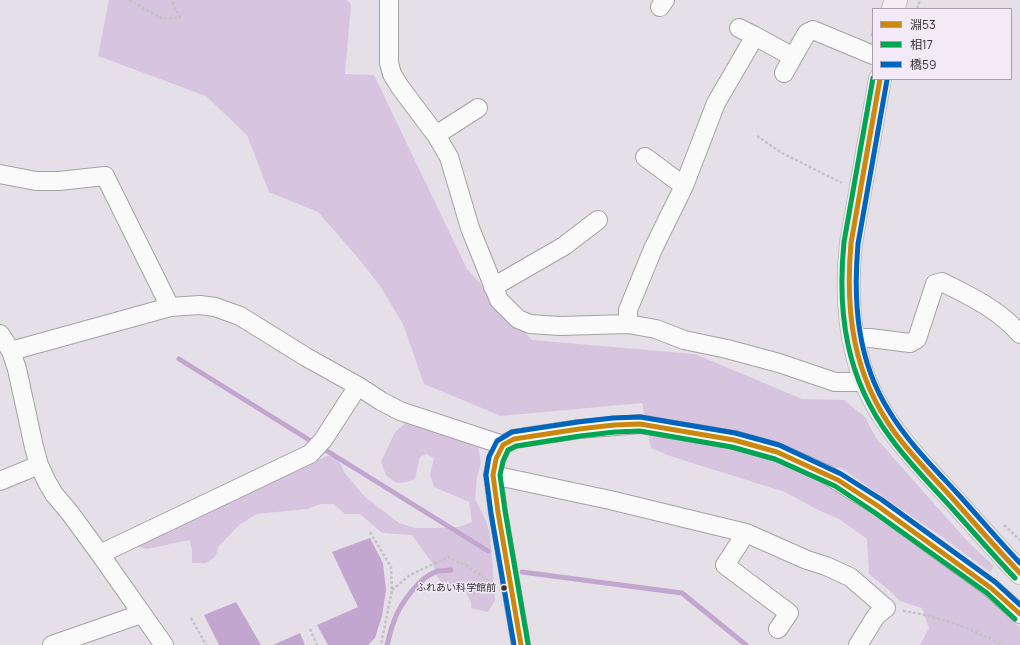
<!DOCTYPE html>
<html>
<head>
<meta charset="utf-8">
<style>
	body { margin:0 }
	#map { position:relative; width:1020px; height:645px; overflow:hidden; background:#e5e0e7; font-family:Manrope,"Noto Sans JP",sans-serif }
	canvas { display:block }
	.legend { position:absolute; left:872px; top:8px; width:140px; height:72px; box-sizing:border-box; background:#f3eaf8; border:1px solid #a7a0ab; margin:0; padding:5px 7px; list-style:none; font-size:12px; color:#353237 }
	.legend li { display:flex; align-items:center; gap:8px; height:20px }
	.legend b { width:20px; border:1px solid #a7a0ab }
</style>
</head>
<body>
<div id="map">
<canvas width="1020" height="645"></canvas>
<ul class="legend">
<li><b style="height:5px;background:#cc880e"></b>淵53</li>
<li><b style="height:5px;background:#00a651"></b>相17</li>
<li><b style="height:5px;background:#0065bd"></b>橋59</li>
</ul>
</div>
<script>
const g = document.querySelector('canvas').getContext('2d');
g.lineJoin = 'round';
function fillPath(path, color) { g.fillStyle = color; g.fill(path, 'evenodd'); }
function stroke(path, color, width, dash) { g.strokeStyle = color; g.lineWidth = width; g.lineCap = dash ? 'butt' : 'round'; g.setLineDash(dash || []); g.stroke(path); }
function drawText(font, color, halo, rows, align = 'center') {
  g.font = font + ' Manrope,"Noto Sans JP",sans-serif'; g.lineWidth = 3; g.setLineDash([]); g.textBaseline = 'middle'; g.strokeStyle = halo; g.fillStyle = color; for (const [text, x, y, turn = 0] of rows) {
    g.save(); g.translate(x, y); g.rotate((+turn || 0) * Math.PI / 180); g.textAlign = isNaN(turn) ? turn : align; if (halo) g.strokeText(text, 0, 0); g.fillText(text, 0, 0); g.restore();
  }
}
fillPath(new Path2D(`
	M 109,0 L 347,0 L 351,5 L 345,74 L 374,75 L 467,269 L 532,340 L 695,354 L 802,399 L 844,400 L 865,417 L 876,438 L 968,542 L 994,566 L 990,572 L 942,537 L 841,468 L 831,468 L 841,494 L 914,543 L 983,586 L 1002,610 L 1020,627 L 1020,645 L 920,645 L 929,628 L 922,608 L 900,601 L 889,590 L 869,574 L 867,539 L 839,519 L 818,510 L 785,492 L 670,456 L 651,448 L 642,403 L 501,416 L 424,384 L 403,324 L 380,286 L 359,259 L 318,212 L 269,192 L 247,135 L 206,96 L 98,56 Z
	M 407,422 L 477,441 L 481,463 L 477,477 L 475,499 L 486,521 L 490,534 L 493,570 L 495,601 L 488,612 L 471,608 L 471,602 L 464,588 L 445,587 L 436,575 L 433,564 L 412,535 L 382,533 L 360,514 L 345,514 L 334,504 L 321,504 L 307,509 L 256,514 L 238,526 L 219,546 L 215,557 L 206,563 L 192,563 L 192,549 L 189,540 L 147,549 L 137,546 L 144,538 L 216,506 L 223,506 L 280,477 L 327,456 L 335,455 L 345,473 L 365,497 L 399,523 L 415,528 L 440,528 L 459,527 L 472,522 L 469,502 L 434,487 L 430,475 L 434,458 L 426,454 L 420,457 L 415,479 L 407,482 L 396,483 L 386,475 L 381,462 L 395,432 Z`), '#d7c4df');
fillPath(new Path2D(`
	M 370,538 L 383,563 L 386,590 L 382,616 L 375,638 L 368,645 L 328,645 L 317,625 L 358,607 L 332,552 Z
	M 236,602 L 261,645 L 219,645 L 204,615 Z
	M 300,633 L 305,645 L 273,645 Z`), '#c3a6d0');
stroke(new Path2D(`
	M 179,359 L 488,551
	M 522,572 L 682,593 L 746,645
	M 387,645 C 389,637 391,629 394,621 C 400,604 420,576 438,571 C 442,570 447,571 451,570`), '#c3a6d0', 5);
const minor = new Path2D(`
	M 389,0 L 389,63 L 392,74 L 400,87 L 436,135 L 449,157 L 470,228 L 499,300 L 518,319 L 530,324 L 560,326 L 628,324
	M 660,7 L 665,0
	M 739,28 L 755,36
	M 784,73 L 793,57
	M 436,135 L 478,108
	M 645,157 L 684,186
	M 0,174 L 36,181 L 59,181 L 105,176 L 170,307
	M 493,287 L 564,246 L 598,220
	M 0,334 L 11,351 L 17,369 L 34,447 L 39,465 L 47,482 L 54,494 L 70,513 L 100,554 L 164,645
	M 853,338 L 870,338 L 910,343 L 917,339 L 935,284 L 942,282 C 970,296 998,309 1020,334
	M 11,351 L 170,307 L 200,305 L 215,307 L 240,316 L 306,357 L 358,386 L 381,401 L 400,411 L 503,445
	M 866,382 L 835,382 L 779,363 L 727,349 L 684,340 L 656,329 L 628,324 L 628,310 L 653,249 L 684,186 L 716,103 L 755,36 L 793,57 L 807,33 L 813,30 L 873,55
	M 503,445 L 514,439 L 579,429 L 640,424 L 734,440 L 777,452 L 826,474 L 878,506 L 991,588 L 1020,614
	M 503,445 L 496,459 L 493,475 L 498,512 L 521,645
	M 493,475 L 610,500 L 746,533 L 807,560 L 826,566 L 850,577 L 886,608 L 876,616 L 858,645
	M 0,481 L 39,465
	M 746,533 L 725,565 L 789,613 L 778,629
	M 100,554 L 310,454 L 323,440 L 358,386
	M 52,645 L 141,614`);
const major = new Path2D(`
	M 893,9 L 896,0
	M 880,79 L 851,243 C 847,281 847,318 857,355 C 871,414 913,456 953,499 C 975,524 997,549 1020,573`);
stroke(minor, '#a5a1a6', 20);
stroke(major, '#c2bfc3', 24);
stroke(new Path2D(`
	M 129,0 L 163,19 L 180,17 L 171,0
	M 917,9 L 920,0
	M 872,36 L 873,29
	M 757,136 L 782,153 L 842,183
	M 1004,525 L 1020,540
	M 370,532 L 391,567 L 392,590 L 381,645
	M 392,590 L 410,575 L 448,557 L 467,566 L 492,583
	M 903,611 C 937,616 972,628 1002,645
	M 191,618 L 206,645
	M 310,629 L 317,645`), '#c5c3c5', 2.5, [3, 2]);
stroke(minor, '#fbfafb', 18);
stroke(major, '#f3eef5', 22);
stroke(new Path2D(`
	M 880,79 L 851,243 C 845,313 853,375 895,433 C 912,456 933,477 953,499 C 975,524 997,549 1020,573
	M 521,645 L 498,512 L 493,475 L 496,459 L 503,445 L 514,439 L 579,429 L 614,425 L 640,424 L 734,440 L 777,452 L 838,480 L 878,506 L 991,588 L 1020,614`), '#cc880e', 5);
stroke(new Path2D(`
	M 873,78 L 844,242 C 837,313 846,378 890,437 C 907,461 928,482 948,504 C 970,528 992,554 1015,578
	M 528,644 L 505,511 L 500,475 L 503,461 L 508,450 L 516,446 L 580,436 L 615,432 L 640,431 L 732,447 L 775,459 L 835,486 L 874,512 L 987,593 L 1015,619`), '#00a651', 5);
stroke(new Path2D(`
	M 887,80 L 858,244 C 853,302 857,360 889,411 C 907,441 933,467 957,493 C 978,516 998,540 1020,563
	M 514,645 L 491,513 L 486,475 L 489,457 L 497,441 L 512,432 L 578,422 L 613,418 L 640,417 L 735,433 L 779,445 L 841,474 L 882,500 L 995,582 L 1020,605`), '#0065bd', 5);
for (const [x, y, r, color] of [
	[504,588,3.5,"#353237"]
]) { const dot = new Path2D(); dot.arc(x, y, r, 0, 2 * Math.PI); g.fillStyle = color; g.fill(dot); stroke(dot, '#f3eaf8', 1.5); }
drawText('10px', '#353237', '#f3eaf8', [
	["ふれあい科学館前",496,588]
], 'right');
</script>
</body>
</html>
